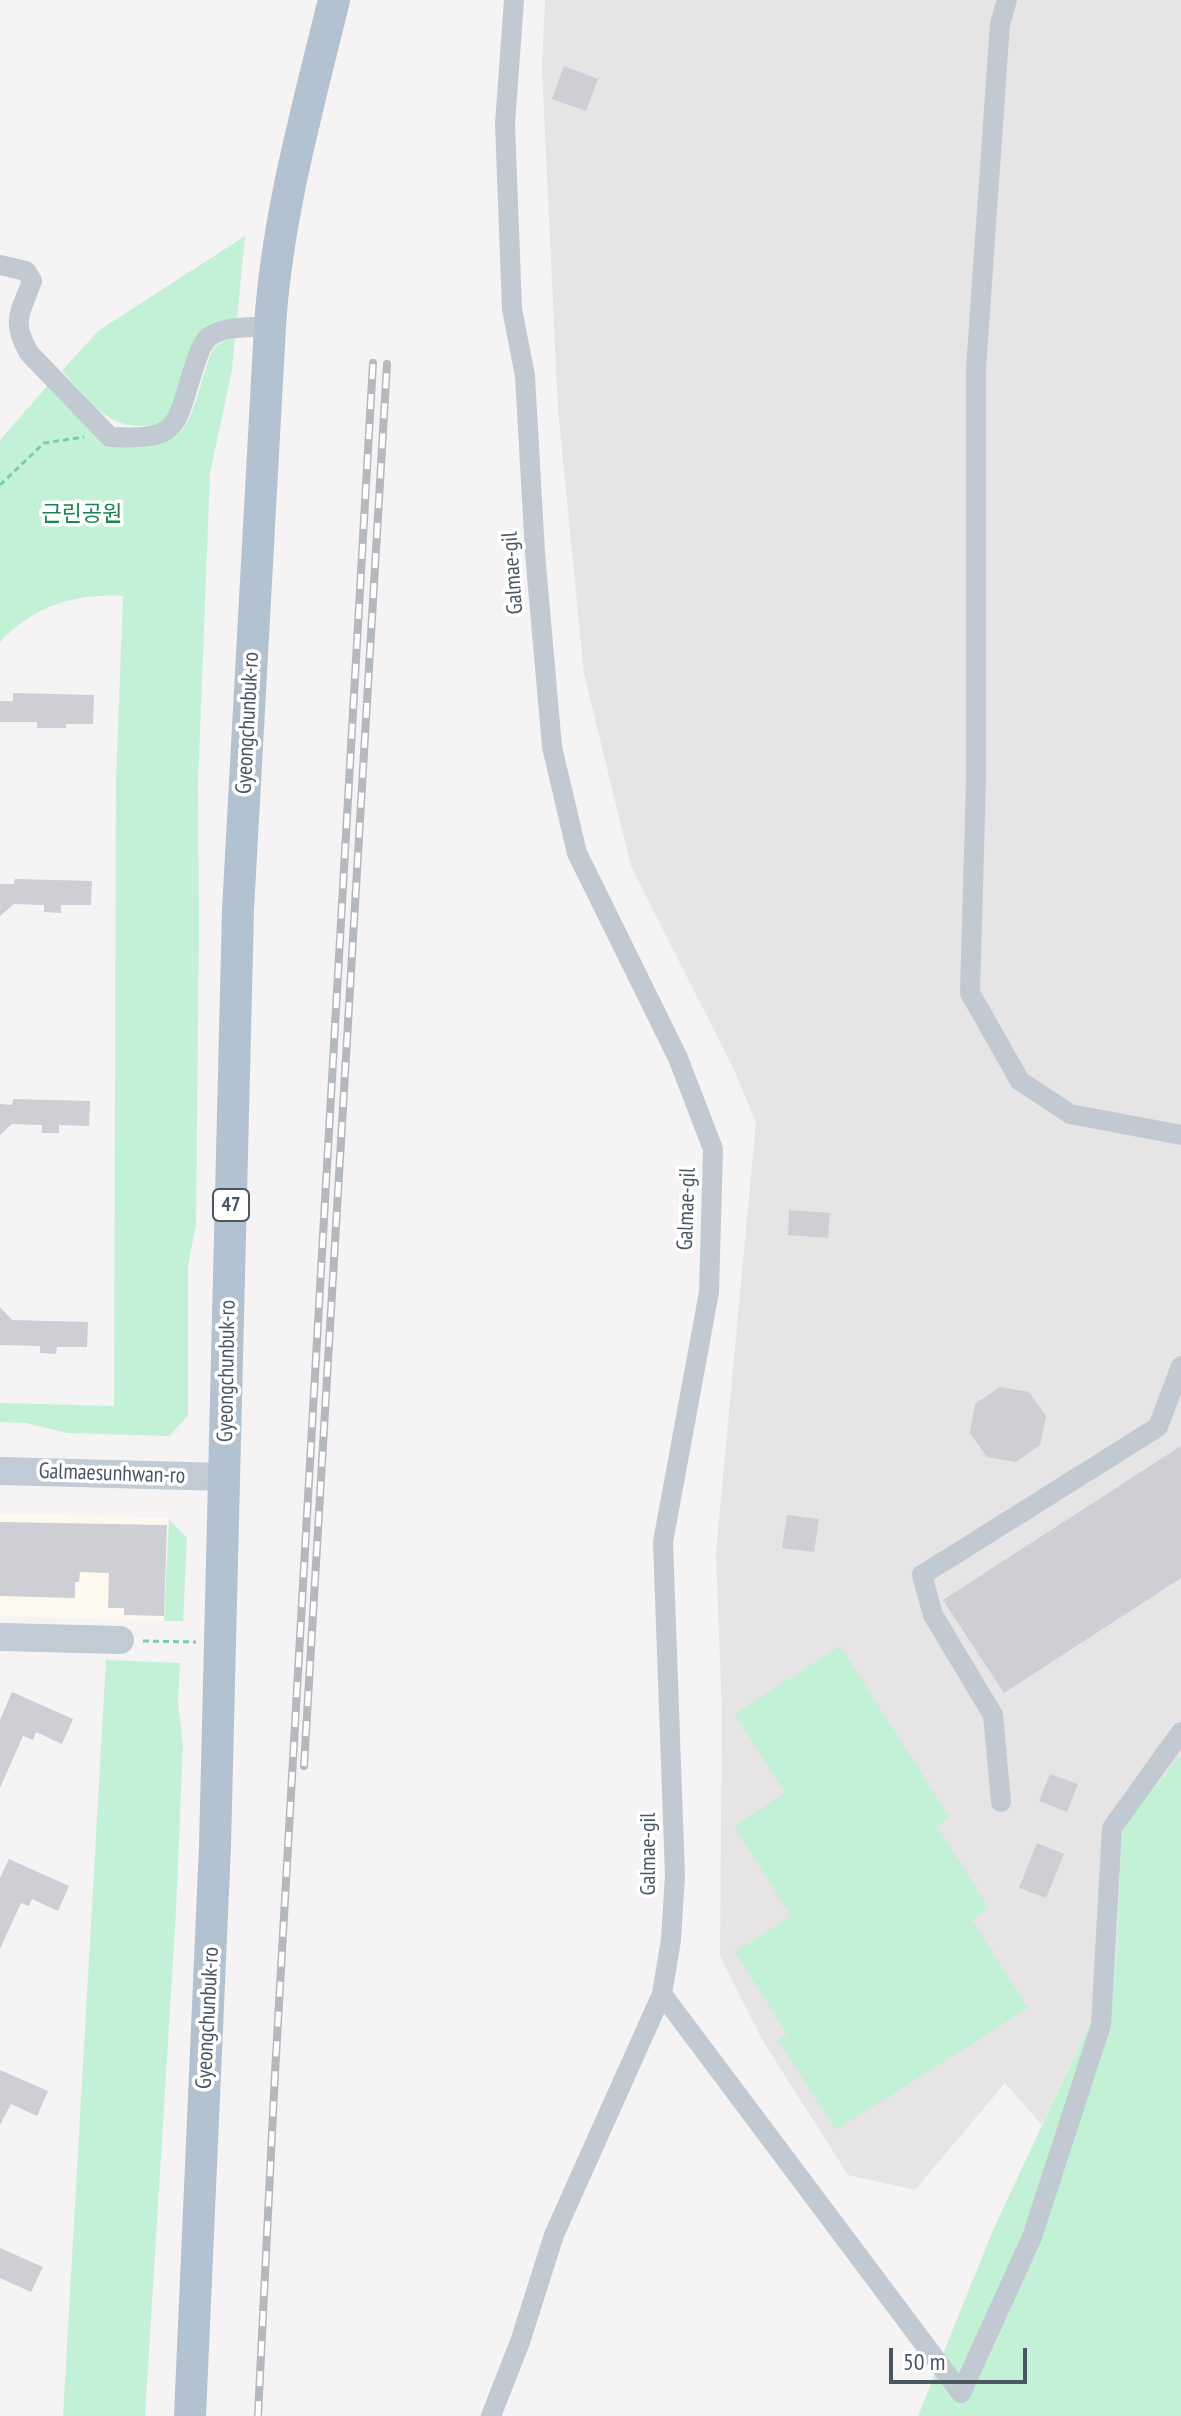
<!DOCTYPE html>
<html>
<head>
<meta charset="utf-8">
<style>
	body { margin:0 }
	#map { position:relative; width:1181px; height:2416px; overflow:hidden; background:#f5f3f3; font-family:"PT Sans Narrow",sans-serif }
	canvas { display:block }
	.scale { position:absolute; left:889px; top:2348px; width:138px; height:36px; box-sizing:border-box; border:4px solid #4a5661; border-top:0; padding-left:10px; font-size:24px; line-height:28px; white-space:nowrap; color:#4a5661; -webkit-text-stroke:6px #fff; paint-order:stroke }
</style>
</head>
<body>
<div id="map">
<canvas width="1181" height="2416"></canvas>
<div class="scale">50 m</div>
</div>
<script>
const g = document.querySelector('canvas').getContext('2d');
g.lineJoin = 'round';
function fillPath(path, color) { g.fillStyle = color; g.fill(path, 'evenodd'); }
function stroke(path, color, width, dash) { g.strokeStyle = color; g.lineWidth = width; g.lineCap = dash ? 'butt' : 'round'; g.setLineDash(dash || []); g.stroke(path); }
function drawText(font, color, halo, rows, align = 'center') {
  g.font = font + ' "PT Sans Narrow","Noto Sans KR",sans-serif'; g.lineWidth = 7; g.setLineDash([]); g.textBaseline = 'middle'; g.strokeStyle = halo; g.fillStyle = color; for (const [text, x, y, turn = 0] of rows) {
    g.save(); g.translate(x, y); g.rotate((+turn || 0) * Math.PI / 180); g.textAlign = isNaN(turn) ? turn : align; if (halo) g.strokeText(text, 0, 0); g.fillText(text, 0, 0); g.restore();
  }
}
fillPath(new Path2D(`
	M 0,1513 L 168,1518 L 164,1621 L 0,1616 Z`), '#fdf9ef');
fillPath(new Path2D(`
	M 545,0 L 1181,0 L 1181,1755 L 1122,1825 L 1116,1967 L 1042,2125 L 1005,2083 L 915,2190 L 848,2175 L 763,2041 L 720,1956 L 722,1715 L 716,1552 L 756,1122 L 734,1070 L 631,866 L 584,674 L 558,409 L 542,68 Z`), '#e6e4e5');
fillPath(new Path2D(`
	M 245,236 L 237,319 L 219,323 L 168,421 C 112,438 97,408 62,371 L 98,331 Z
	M 235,336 L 232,370 L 210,473 L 198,784 L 199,928 L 196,1224 L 188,1266 L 188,1416 L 169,1436 L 67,1433 L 26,1423 L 0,1422 L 0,1403 L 114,1406 L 116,782 L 123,596 C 75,593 34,606 0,642 L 0,440 L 49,384 L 104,438 C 122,438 151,443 168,439 C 196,433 201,368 215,346 Z
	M 169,1519 L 187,1538 L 183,1621 L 164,1621 Z
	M 840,1646 L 950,1818 L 937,1826 L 989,1908 L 972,1920 L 1028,2008 L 836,2130 L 778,2040 L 787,2034 L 735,1952 L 791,1916 L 734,1826 L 785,1793 L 735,1714 Z
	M 106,1660 L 180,1663 L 178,1703 L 183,1744 L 176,1912 L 145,2416 L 63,2416 Z
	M 1181,1755 L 1181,2416 L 918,2416 L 993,2230 L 1116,1968 L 1122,1825 Z`), '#c3f1d5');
fillPath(new Path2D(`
	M 564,66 L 598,79 L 586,111 L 552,99 Z
	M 13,693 L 94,695 L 93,724 L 66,724 L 66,728 L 37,728 L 37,722 L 0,722 L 0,701 L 13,701 Z
	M 15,879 L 92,881 L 91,905 L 61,905 L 61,913 L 44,912 L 44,905 L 14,904 L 0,916 L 0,884 L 14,884 Z
	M 13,1099 L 90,1101 L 89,1126 L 59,1125 L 59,1133 L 42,1133 L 42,1125 L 12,1124 L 0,1135 L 0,1104 L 12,1105 Z
	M 789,1210 L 830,1213 L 828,1238 L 788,1235 Z
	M 0,1307 L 12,1320 L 88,1322 L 87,1347 L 57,1347 L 56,1354 L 40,1353 L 40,1346 L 0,1345 Z
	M 1000,1387 L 1029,1392 L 1046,1416 L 1040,1445 L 1016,1462 L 987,1457 L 970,1433 L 975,1404 Z
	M 1181,1446 L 1181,1578 L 1004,1693 L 943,1600 Z
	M 787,1515 L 819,1519 L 814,1552 L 782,1548 Z
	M 0,1522 L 167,1525 L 164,1616 L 124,1615 L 124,1608 L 108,1608 L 109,1573 L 80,1572 L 79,1582 L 75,1582 L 75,1598 L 0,1596 Z
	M 12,1692 L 73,1719 L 62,1744 L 36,1732 L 33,1740 L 23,1736 L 0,1788 L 0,1720 Z
	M 1050,1774 L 1078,1784 L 1067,1812 L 1039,1801 Z
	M 1037,1843 L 1064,1854 L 1046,1898 L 1019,1888 Z
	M 9,1859 L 69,1886 L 58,1911 L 32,1899 L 29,1906 L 21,1903 L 0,1949 L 0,1878 Z
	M 0,2070 L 48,2091 L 37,2116 L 11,2104 L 0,2125 Z
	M 0,2248 L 43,2267 L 31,2292 L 0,2278 Z`), '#cdcfd5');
stroke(new Path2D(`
	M 0,485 L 44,443 L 84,437
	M 143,1641 L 196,1642`), '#7ad0a6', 3, [6, 4]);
stroke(new Path2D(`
	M 1007,0 L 1000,24 L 976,368 L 976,781 L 970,993 L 1020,1081 L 1070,1114 L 1181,1135
	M 0,265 L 26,271 L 32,281 C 21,312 10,320 29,353 L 110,437 C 183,440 174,427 195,364 C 198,356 202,342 209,337 C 224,325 252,328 270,326
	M 1001,1802 L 993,1715 L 933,1615 L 922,1575 L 1158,1427 L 1181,1366
	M 662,1994 L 961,2393 L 1032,2237 L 1101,2025 L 1112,1828 L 1181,1732
	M 491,2416 L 520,2342 L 554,2235 L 662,1994 L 671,1940 L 675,1875 L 663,1542 L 709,1292 L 713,1149 L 678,1058 L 577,853 L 552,747 L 535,553 L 525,376 L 512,309 L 505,124 L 514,0`), '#c1cad2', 20);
stroke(new Path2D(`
	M 0,1471 L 225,1477
	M 0,1637 L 120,1640`), '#c1cbd6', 28);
stroke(new Path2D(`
	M 190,2416 L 215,1846 L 238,910 L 270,326 C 277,216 308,107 334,0`), '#b3c2d1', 32);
const rail = new Path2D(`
	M 304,1766 L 387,364
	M 258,2416 L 275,2073 L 373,363`);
stroke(rail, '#b5b8bd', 8);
stroke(rail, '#fff', 5, [15]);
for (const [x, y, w] of [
	[231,1205,36]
]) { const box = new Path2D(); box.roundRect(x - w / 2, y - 16, w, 32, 6); g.fillStyle = '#fff'; g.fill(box); stroke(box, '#4a5661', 2); }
drawText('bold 20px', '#4a5661', null, [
	["47",231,1205]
]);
drawText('22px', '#17864f', '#fff', [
	["근린공원",82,515]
]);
drawText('22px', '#4a5661', '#fff', [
	["Galmae-gil",513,573,-94],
	["Gyeongchunbuk-ro",248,723,-87],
	["Galmae-gil",687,1209,-88],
	["Gyeongchunbuk-ro",227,1371,-89],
	["Galmaesunhwan-ro",112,1474,2],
	["Galmae-gil",649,1854,-90],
	["Gyeongchunbuk-ro",208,2018,-87]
]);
</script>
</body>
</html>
